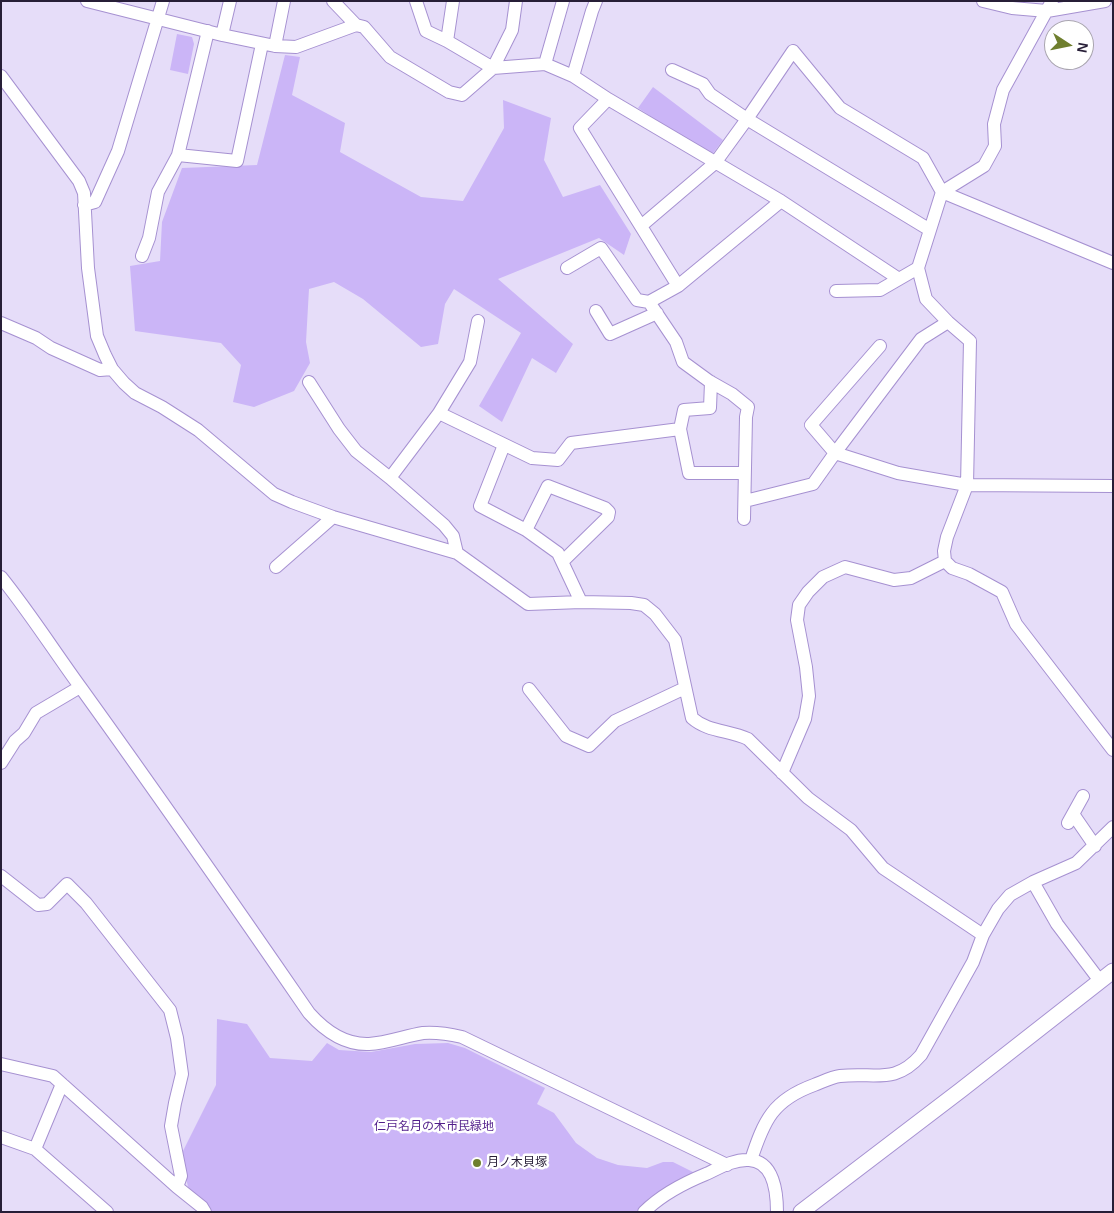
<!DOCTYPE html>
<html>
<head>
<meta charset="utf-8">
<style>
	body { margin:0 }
	#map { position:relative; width:1114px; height:1213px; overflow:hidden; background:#e6ddf9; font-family:Arial,sans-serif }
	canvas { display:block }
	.frame { position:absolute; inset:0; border:2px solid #271e37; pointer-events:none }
	.north { position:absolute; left:1044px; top:20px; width:50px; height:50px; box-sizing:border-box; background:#fff; border:1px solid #a9a5af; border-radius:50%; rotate:101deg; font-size:14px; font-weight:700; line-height:20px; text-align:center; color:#271e37 }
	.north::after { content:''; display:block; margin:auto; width:18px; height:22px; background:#6f7f2e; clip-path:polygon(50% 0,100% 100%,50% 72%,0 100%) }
</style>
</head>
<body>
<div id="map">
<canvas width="1114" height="1213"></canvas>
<div class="frame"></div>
<div class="north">N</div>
</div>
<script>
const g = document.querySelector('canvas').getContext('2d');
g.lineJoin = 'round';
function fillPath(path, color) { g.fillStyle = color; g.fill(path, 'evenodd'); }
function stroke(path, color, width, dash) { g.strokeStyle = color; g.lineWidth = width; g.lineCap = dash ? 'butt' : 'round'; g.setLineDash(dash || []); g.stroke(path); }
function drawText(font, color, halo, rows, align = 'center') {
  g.font = font + ' Arial,"Noto Sans JP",sans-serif'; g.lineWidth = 5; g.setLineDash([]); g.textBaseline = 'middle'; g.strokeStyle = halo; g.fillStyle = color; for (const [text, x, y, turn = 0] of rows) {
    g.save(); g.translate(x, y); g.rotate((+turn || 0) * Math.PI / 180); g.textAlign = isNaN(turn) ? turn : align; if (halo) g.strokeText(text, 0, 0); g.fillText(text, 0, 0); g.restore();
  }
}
fillPath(new Path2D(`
	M 177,34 L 192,37 L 194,44 L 188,74 L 170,70 Z
	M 285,55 L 300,57 L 292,95 L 345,123 L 340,152 L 421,197 L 463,201 L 504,128 L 503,100 L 551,118 L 544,160 L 563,197 L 600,185 L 631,234 L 624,255 L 599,238 L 498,279 L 573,344 L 556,373 L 532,358 L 502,422 L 479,406 L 521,333 L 454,289 L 445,304 L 438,344 L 421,347 L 363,299 L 334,282 L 309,289 L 306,342 L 310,363 L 294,391 L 254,407 L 233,402 L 241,365 L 221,343 L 135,331 L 130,266 L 160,261 L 162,222 L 182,168 L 257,165 Z
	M 653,87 L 723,140 L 711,156 L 638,108 Z
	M 217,1019 L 247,1024 L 270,1058 L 312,1061 L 327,1043 L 339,1050 L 371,1052 L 415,1044 L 448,1043 L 465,1048 L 545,1088 L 537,1104 L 554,1113 L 576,1143 L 597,1158 L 618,1165 L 647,1168 L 663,1162 L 673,1162 L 695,1173 C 675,1185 651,1191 636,1212 L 212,1212 L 208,1206 L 188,1187 L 181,1155 L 216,1085 Z`), '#cbb5f7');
const minor = new Path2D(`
	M 87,1 L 222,35 L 275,46 L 296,47 L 356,25 L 364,27 L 390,57 L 449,92 L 462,95 L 493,68 L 512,30 L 516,1
	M 333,1 L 356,25
	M 416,1 L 426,31 L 447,41 L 493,68 L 545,64 L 573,76 L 608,99 L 781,201 L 899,279
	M 983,1 L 1012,8 L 1047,11 L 1105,1
	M 222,35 L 230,1
	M 447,41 L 453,1
	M 275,46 L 284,1
	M 545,64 L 563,1
	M 672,70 L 703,84 L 710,94 L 747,119 L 930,230
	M 1,76 L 79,181 L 84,193 L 88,268 L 97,336 L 105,355 L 112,369 L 124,383 L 135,393 L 162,407 L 198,430 L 274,494 L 292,502 L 333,517 L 457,553 L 528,604 L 581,602 L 631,603 L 644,605 L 655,614 L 675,640 L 692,718 C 708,732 729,730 748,739 L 808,798 L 851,830 L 883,868 L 983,935
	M 573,76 L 592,11 L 596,1
	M 608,99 L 580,128 L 678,286
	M 178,155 L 237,161 L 262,44
	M 84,205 L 95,202 L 118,151 L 163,1
	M 641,226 L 715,163 L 747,119 L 793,51 L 840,108 L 923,158 L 942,192 L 1113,263
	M 142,256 L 149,238 L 158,192 L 178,155 L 208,31
	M 567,268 L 601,248 L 637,300 L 649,302 L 678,286 L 781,201
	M 918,268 L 926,299 L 948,322 L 970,341 L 967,485 L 947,537 L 944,551 L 945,561 L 952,568 L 969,574 L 1002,592 L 1016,624 L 1113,750
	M 836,291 L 880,290 L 918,268 L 942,192 L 984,166 L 995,146 L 994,124 L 1003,90 L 1052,1
	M 649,302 L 676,342 L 683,362 L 709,381 L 732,394 L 748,407 L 746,417 L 744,519
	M 596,311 L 610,334 L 657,313
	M 1,323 L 36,338 L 51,348 L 100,370 L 112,369
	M 880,346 L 811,425 L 835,453 L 898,473 L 967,485 L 1113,486
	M 309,382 L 339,429 L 356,451 L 390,478 L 444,525 L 453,536 L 457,553
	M 711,382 L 710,408 L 684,410 L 680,429 L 689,473 L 744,473
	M 439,413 L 532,458 L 558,460 L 571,443 L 680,429
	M 504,445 L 480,506 L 526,530 L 558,553 L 581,602
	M 390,478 L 439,413 L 470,362 L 478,321
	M 745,501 L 813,484 L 835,453 L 921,339 L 948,322
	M 526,530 L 548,486 L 605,508 L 609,512 L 608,517 L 563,561
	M 276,567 L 333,517
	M 1,577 C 30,613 54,651 81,688 C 158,795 234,904 309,1013 C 325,1031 345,1045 369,1044 C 387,1043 405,1036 423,1033 C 437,1032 449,1034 462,1037 L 727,1165
	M 529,689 L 566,736 L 589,746 L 615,721 L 685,688
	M 1,763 L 15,741 L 24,733 L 36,713 L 80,687
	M 782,773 L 805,719 L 809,696 L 806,667 L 797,620 L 799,605 L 808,592 L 823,577 L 845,567 L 894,580 L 911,578 L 945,561
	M 1073,814 L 1095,846
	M 1068,823 L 1083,796
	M 1,876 L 38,905 L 47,904 L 67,884 L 86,903 L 170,1010 L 177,1038 L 182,1074 L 175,1103 L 171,1126 L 181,1176 L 177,1187
	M 1033,882 L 1057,924 L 1100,981
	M 1,1064 L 53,1076 L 177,1187 L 202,1207 L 205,1212
	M 1,1137 L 35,1149 L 107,1212
	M 35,1149 L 62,1084
	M 751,1160 C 764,1120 773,1100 814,1085 C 822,1082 832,1077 840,1076 C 875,1072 895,1085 921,1055 L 973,962 L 983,935 L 998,909 L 1010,895 L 1033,882 L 1076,863 L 1113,827
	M 644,1212 C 661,1195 684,1183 706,1174 C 719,1168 734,1159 749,1160 C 774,1161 777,1193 777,1212`);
const tertiary = new Path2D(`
	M 801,1212 L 961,1090 L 1113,971`);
stroke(minor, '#a691d1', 14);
stroke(tertiary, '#a691d1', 17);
stroke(minor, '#fff', 12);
stroke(tertiary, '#fff', 15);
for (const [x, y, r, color] of [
	[477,1163,5,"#6f7f2e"]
]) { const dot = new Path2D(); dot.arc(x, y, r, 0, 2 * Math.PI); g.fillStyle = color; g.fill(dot); stroke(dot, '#fff', 2); }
drawText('12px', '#511e8a', '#fff', [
	["仁戸名月の木市民緑地",434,1127]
]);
drawText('12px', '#271e37', '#fff', [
	["月ノ木貝塚",487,1163]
], 'left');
</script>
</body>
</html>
